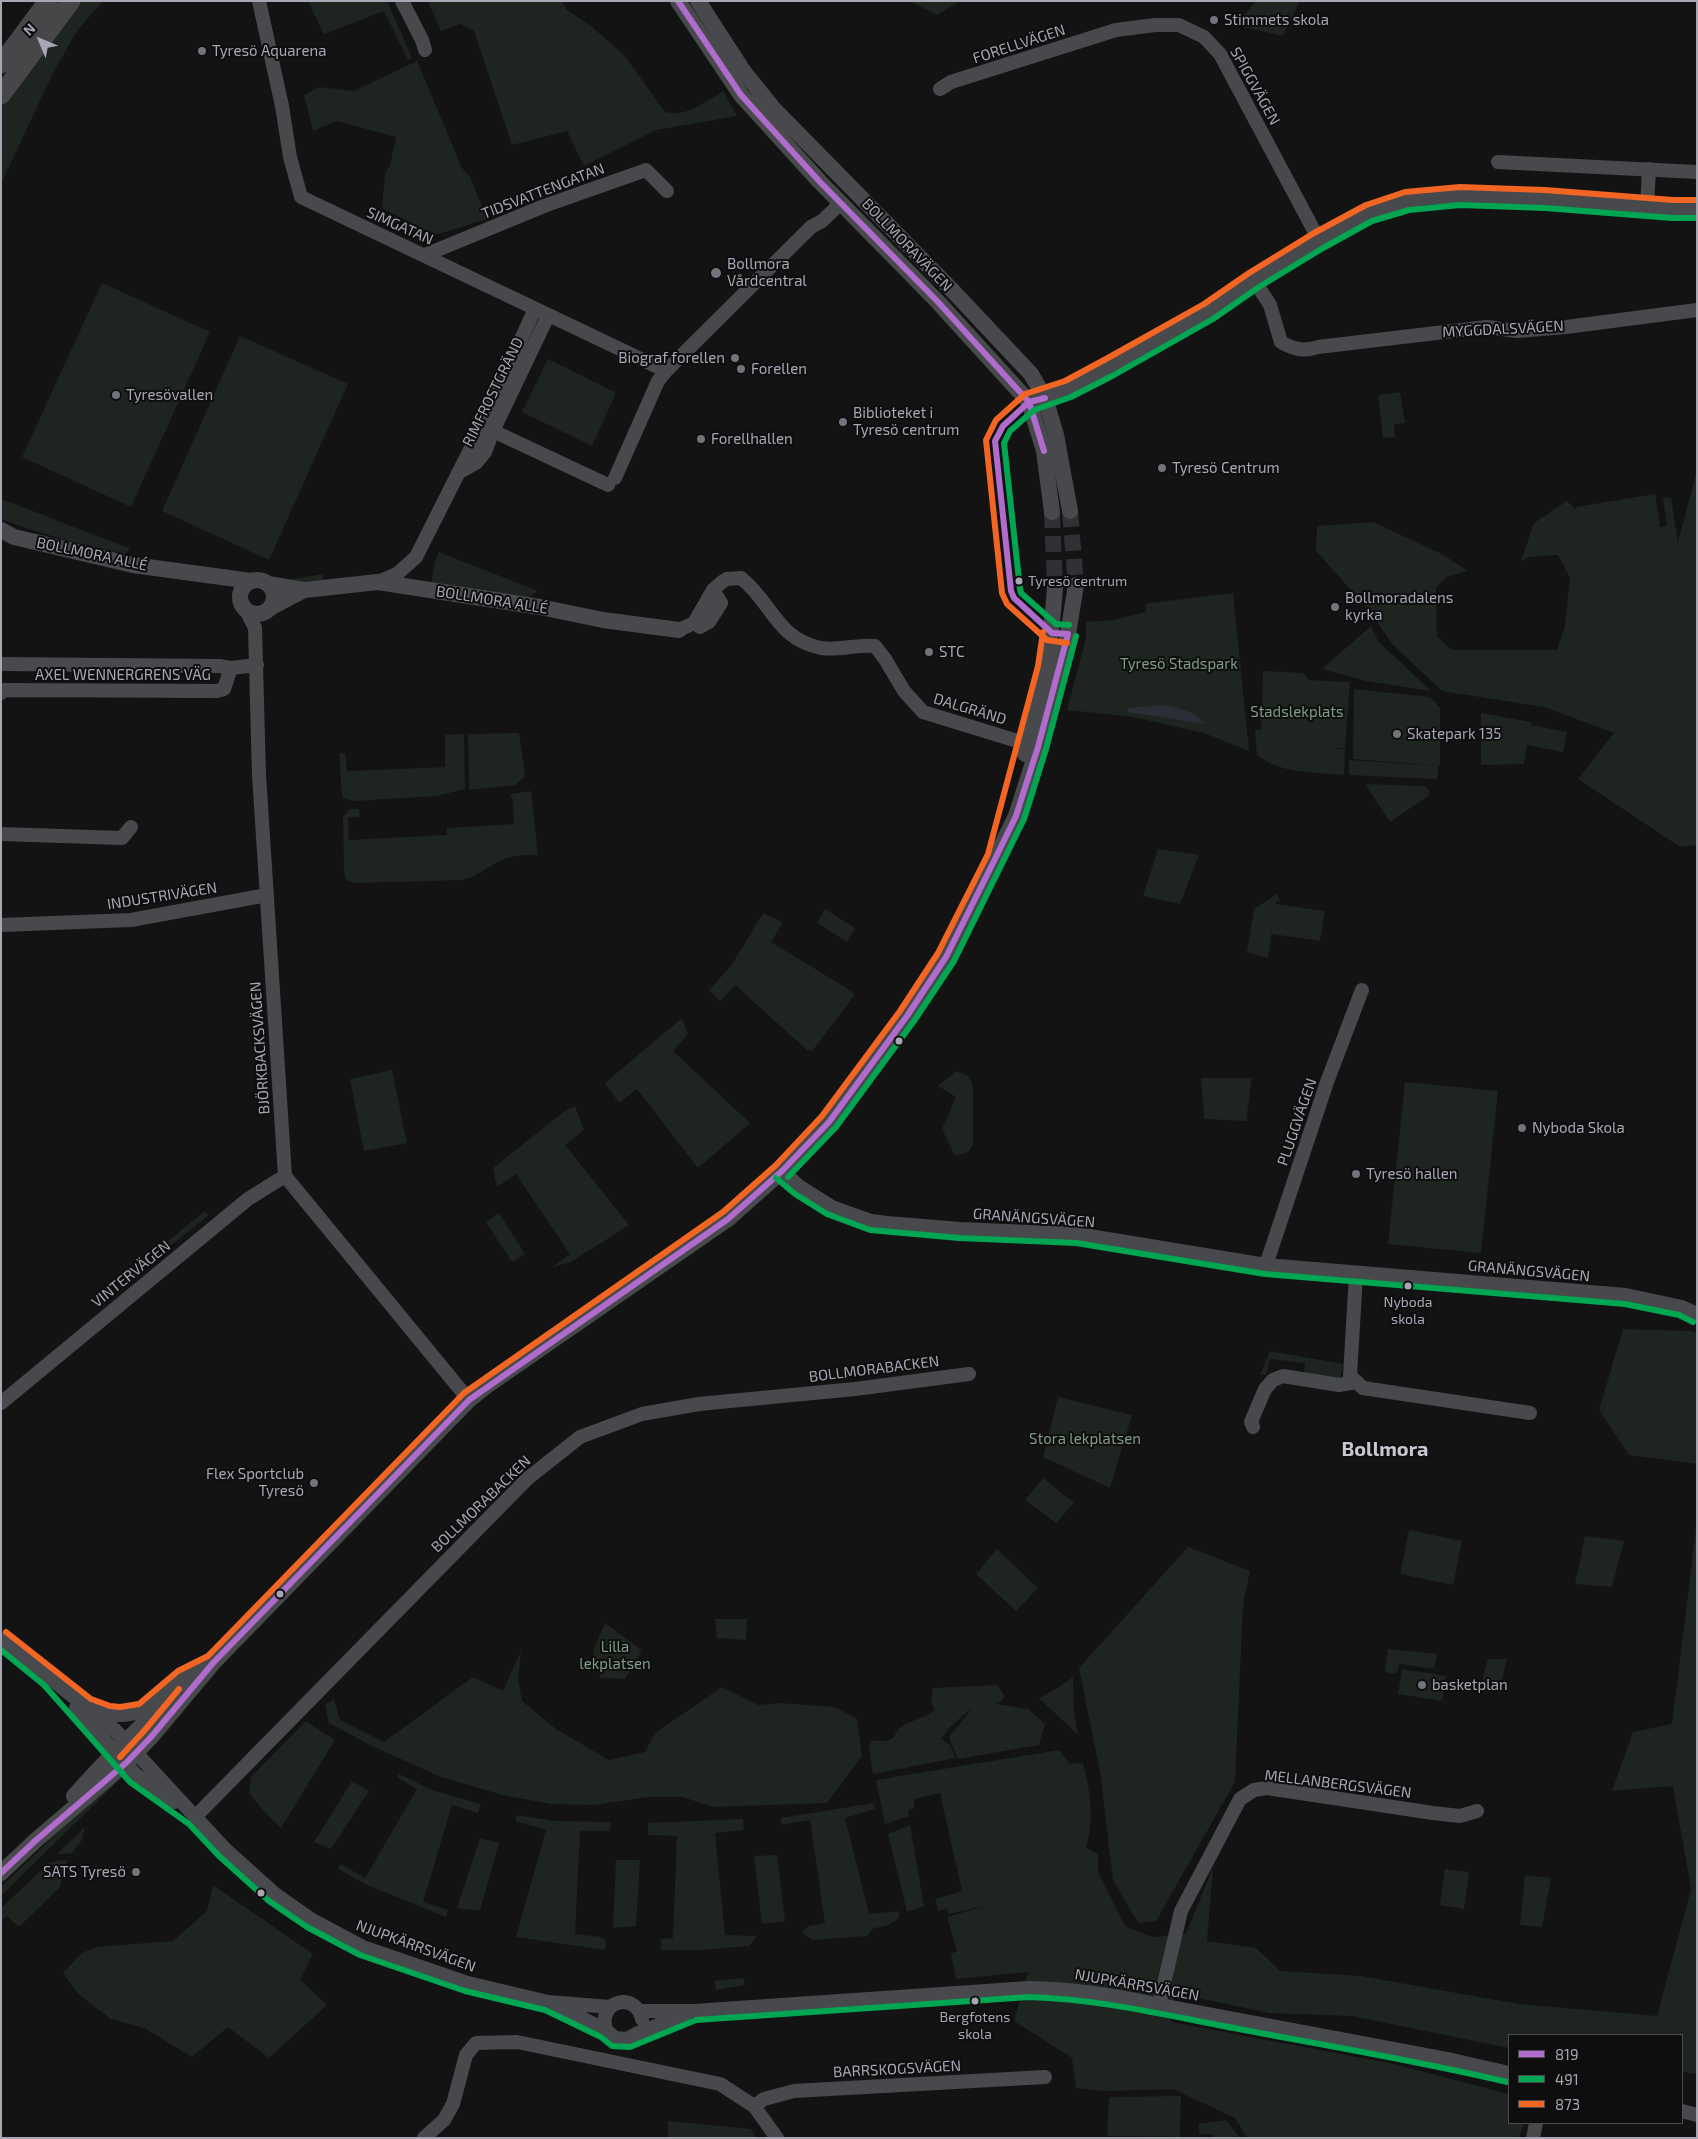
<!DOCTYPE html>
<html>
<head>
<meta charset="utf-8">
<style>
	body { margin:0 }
	#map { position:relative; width:1698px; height:2139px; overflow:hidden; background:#131314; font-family:"Exo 2",sans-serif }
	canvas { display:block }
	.frame { position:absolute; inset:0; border:2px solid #a6a7b3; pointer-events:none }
	.legend { position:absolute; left:1508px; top:2034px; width:175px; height:90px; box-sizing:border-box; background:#0e0e0f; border:1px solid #4b4b51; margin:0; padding:6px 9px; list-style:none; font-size:15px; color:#a6a7b3 }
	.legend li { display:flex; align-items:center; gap:10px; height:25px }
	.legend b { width:25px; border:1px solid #4b4b51 }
	.north { position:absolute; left:15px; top:15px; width:50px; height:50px; -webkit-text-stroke:4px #0e0e0f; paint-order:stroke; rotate:315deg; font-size:14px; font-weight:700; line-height:20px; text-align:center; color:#a6a7b3 }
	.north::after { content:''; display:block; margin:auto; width:18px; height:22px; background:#a6a7b3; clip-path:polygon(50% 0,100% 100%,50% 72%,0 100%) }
</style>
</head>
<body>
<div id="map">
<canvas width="1698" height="2139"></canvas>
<div class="frame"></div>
<ul class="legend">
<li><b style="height:6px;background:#b06ccc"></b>819</li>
<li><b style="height:6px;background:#00a651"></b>491</li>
<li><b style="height:6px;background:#f26522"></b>873</li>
</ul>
<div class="north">N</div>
</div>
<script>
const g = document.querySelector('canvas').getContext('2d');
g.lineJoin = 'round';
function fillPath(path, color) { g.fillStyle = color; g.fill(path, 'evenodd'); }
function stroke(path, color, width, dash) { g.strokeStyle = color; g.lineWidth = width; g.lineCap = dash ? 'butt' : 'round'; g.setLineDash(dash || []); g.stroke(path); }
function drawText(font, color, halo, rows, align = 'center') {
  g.font = font + ' "Exo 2",sans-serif'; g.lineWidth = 4; g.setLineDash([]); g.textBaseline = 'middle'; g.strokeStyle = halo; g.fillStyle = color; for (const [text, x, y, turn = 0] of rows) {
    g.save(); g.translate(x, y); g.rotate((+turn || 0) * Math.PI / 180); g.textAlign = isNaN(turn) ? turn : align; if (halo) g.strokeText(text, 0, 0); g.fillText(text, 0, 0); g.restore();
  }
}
fillPath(new Path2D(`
	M 81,1 L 103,1 L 77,31 L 53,73 L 1,184 L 1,108 Z
	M 308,1 L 387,1 L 412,58 L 408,60 L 384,11 L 324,34 Z
	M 428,1 L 562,1 L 566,9 L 592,27 L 624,55 L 665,112 C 688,117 705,102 723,91 L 737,116 L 656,130 L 584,166 L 567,131 L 512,145 L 474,31 L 460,24 L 441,31 Z
	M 909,1 L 960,1 L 937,15 Z
	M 1256,1 L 1300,1 L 1283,36 L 1235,25 Z
	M 417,61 L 462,168 L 470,177 L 487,219 L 435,235 L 382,208 L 385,174 L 390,165 L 396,137 L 337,121 L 313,131 L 304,95 L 319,87 L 354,91 Z
	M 102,283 L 210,332 L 131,507 L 22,457 Z
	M 240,336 L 348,384 L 269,560 L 162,511 Z
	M 548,359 L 616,393 L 592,446 L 522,412 Z
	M 1400,392 L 1405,423 L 1394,424 L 1395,437 L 1383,438 L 1378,395 Z
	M 1697,470 L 1697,845 L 1680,847 L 1578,779 L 1614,733 L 1544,707 L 1442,691 L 1392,644 L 1369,610 L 1316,551 L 1317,526 L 1373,522 L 1442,554 L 1468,571 L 1446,577 L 1436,588 L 1437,636 L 1452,650 L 1557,650 L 1565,626 L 1570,578 L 1558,555 L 1530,557 L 1521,561 L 1534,523 L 1567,501 L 1576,510 L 1576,507 L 1655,494 L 1660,527 L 1667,526 L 1663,498 L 1671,497 L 1678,542 Z
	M 1,499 C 45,515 87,533 130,548 L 126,554 C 84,545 42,535 1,519 Z
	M 439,552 L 538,591 L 529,597 L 431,585 L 435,561 Z
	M 323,574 L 323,580 L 299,582 L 288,580 Z
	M 1233,593 L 1249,751 L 1204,733 L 1133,717 L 1067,710 L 1086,638 L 1086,622 L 1112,620 L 1146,612 L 1146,604 L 1151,603 Z
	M 1371,626 L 1378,641 L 1431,691 L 1366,681 L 1322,669 Z
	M 1263,671 L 1304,673 L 1309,680 L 1350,682 L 1345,748 L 1330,748 L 1345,749 L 1344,775 C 1314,772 1281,774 1257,755 L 1255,733 L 1256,730 L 1261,730 Z
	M 1354,689 L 1430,697 L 1440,708 L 1440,766 L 1353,759 Z
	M 1481,713 L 1531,722 L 1531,725 L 1567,732 L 1563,752 L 1527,745 L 1524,764 L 1481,765 Z
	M 519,733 L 525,776 L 515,785 L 469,790 L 468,734 Z
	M 464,734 L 465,789 L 437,796 L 355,801 L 345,799 L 342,796 L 339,754 L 345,753 L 347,771 L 445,767 L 445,735 Z
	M 1349,760 L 1438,766 L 1438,777 L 1435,779 L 1349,775 Z
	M 1365,784 L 1426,786 L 1429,791 L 1428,796 L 1390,822 Z
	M 531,791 L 538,855 C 526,855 514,855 502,860 C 488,866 477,877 462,880 L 354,883 L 346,880 L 344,869 L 343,817 L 349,809 L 359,809 L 360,817 L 348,817 L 349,840 L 447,835 L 447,828 L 514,824 L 513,801 L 510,794 Z
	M 1158,849 L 1199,855 L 1180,904 L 1143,896 Z
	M 1277,894 L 1280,901 L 1276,901 L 1276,904 L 1325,911 L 1320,941 L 1272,934 L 1272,931 L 1268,958 L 1247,952 L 1254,909 Z
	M 825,909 L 855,928 L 847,942 L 817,923 Z
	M 763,913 L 783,922 L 771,942 L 853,992 L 854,996 L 812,1051 L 807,1050 L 735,985 L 720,1002 L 709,990 L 731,966 Z
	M 682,1018 L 688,1034 L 673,1051 L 750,1123 L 698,1168 L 637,1089 L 619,1103 L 605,1083 Z
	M 392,1070 L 407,1143 L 364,1151 L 350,1079 Z
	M 956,1071 L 968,1076 L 973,1085 L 973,1145 L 968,1152 L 955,1156 L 942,1129 L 956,1097 L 938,1086 Z
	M 1201,1078 L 1252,1078 L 1246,1121 L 1204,1119 Z
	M 1405,1082 L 1498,1091 L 1481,1253 L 1388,1244 Z
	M 575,1106 L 584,1130 L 565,1145 L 629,1225 L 571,1262 L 552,1267 L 570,1254 L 516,1174 L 497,1187 L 493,1168 L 566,1110 Z
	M 205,1211 L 209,1215 L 172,1245 L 169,1245 L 168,1241 Z
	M 499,1213 L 525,1254 L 512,1262 L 486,1222 Z
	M 1623,1329 L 1691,1331 L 1697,1333 L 1697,1464 L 1629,1455 L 1599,1410 Z
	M 1270,1351 L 1343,1364 L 1340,1380 L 1304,1374 L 1305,1363 L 1270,1359 L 1266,1375 L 1260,1375 Z
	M 1058,1397 L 1132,1415 L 1110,1488 L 1043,1457 Z
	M 1043,1478 L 1074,1503 L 1056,1523 L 1025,1500 Z
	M 1697,1521 L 1697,2074 L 1682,2072 L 1682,2035 L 1509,2035 L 1509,2048 L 1352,2016 L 1269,2013 L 1175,1993 L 1171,2022 L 1394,2064 L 1509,2094 L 1509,2123 L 1524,2123 L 1519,2138 L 1247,2138 L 1235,2118 L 1173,2089 L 1105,2091 L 1076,2088 L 1072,2058 L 1014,2021 L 1028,1972 L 956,1979 L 951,1954 L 957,1951 L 947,1917 L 985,1906 L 948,1914 L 947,1908 L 938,1911 L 935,1899 L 962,1891 L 940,1793 L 914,1799 L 914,1808 L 908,1811 L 909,1816 L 885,1824 L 876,1780 L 1059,1750 L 1070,1764 L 1083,1763 C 1090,1792 1095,1819 1086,1848 L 1098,1854 L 1098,1872 L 1126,1927 L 1153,1937 L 1186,1934 L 1213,1867 L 1207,1941 L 1256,1948 L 1280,1971 L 1361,1976 L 1519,2004 L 1657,2016 L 1691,1889 L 1673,1786 L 1612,1791 L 1633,1732 L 1672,1724 Z
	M 1409,1530 L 1462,1541 L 1453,1585 L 1400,1574 Z
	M 1585,1536 L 1624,1541 L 1612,1587 L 1575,1584 Z
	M 1188,1547 L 1250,1571 L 1243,1605 L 1235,1782 L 1156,1921 L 1138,1923 L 1113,1880 L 1100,1772 L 1079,1668 Z
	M 997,1549 L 1038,1588 L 1016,1611 L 976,1574 Z
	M 715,1619 L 747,1619 L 746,1640 L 717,1638 Z
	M 605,1623 L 642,1650 L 625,1679 L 600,1678 L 593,1650 Z
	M 1388,1649 L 1437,1654 L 1434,1669 L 1400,1664 L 1396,1674 L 1385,1672 Z
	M 521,1651 L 518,1680 L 522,1701 L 556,1729 L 609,1760 L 645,1752 L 655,1733 L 722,1687 L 758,1705 L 780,1703 L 835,1707 L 857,1719 L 862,1756 L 827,1803 L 713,1807 L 683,1797 L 648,1797 L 594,1805 L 552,1804 L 506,1796 L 441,1777 L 372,1746 L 329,1723 L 325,1704 L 334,1699 L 340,1720 L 384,1742 L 473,1677 L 503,1691 Z
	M 1488,1659 L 1507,1659 L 1499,1691 L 1479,1692 Z
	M 1402,1669 L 1446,1676 L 1442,1701 L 1398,1694 Z
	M 1073,1677 L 1074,1709 L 1078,1735 L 1039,1698 L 1056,1689 Z
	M 998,1685 L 1004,1696 L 1002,1701 L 996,1704 L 1028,1709 L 1045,1724 L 1039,1745 L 958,1759 L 949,1737 L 971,1710 L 967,1712 L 948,1729 L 941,1739 L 950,1745 L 956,1758 L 873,1774 L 869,1751 L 871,1740 C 902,1745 889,1732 906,1724 C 917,1719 926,1717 935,1710 L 931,1703 L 933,1688 Z
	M 306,1721 L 335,1740 L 281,1828 L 270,1818 L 249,1793 L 251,1777 Z
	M 399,1774 L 432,1790 L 481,1804 L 478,1813 L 452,1805 L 423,1902 L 448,1910 L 446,1917 L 367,1885 L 338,1869 L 341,1864 L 365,1878 L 417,1789 L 397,1777 Z
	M 111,1781 L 115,1784 L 1,1896 L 1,1887 Z
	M 352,1781 L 369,1791 L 331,1849 L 314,1842 Z
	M 873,1803 L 875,1809 L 845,1818 L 869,1914 L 899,1911 L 899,1918 L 887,1926 L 874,1928 L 867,1936 L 813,1940 L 802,1933 L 808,1926 L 825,1923 L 810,1820 L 781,1825 L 781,1818 Z
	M 517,1815 L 555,1821 L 611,1822 L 610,1831 L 580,1831 L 575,1934 L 601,1937 L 606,1941 L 605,1950 L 516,1937 L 546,1830 L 515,1821 Z
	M 743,1819 L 744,1830 L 715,1833 L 725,1935 L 757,1936 L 749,1946 L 701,1950 L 661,1950 L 661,1939 L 673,1938 L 677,1836 L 648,1835 L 648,1823 Z
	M 910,1825 L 924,1906 L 907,1912 L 888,1834 Z
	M 85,1827 L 82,1840 L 72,1853 L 56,1855 Z
	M 480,1838 L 499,1843 L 480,1911 L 457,1908 Z
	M 777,1855 L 785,1921 L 762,1924 L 754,1856 Z
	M 60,1860 L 68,1861 L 63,1867 L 60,1887 L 19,1927 L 7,1916 L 1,1921 L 1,1908 L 49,1863 Z
	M 616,1860 L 640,1860 L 636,1926 L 613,1928 Z
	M 1445,1869 L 1469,1872 L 1464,1909 L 1440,1905 Z
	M 1525,1875 L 1551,1878 L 1542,1927 L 1520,1925 Z
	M 213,1885 L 313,1954 L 300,1979 L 327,2005 L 269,2058 L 228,2027 L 192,2057 L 144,2028 L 111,2019 L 78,1994 L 63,1973 L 82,1953 L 96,1947 L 173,1941 L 207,1911 Z
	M 743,1978 L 745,1985 L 716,1990 L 714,1981 Z
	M 1181,2096 L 1180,2137 L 1107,2136 L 1109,2097 Z
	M 1226,2120 L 1240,2138 L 1213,2138 L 1213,2134 L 1199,2134 L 1199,2124 Z
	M 668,2121 L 751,2129 L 756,2138 L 668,2138 Z`), '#1e241f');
fillPath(new Path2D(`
	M 1161,705 C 1177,708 1195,710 1205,724 L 1127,712 L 1128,708 Z`), '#2b2e36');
stroke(new Path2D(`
	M 1070,511 L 1076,585
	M 1052,512 L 1055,587`), '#303134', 16, [16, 8]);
stroke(new Path2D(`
	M 259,1 L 282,106 L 290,157 L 301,197 L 666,371
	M 402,1 L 422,40 L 425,50
	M 940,89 L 951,82 L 1116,30 L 1155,25 L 1179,25 L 1204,37 L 1220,54 L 1319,240
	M 1498,162 L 1697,172
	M 1647,207 L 1649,169
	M 425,255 L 544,206 L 646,170 L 667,191
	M 1254,280 L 1270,305 L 1281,342 C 1293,349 1304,352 1318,347 L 1487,327 L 1517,331 L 1566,327 L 1697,310
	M 493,431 L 608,485
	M 458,473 L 476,463 L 485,452 L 493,431 L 548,316
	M 615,478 L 658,381 L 666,371 L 811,227 L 822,221 L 841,203
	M 378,582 L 397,574 L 416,557 L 473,444 L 535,309
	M 246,610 L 255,628 L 259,775 L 285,1176 L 469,1400
	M 694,623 L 700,627 L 709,622 L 721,603 L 713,590
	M 679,630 L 694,623 L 713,590 L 722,582 L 727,579 L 741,578 C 772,602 776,639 821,648 C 838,651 856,644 875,646 L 885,659 L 904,691 L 923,712 L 1037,747
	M 1,664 L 219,666 L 231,668 L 257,665
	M 1,693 L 4,690 L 217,691 L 224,689 L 231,668
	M 1,834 L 122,838 L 131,827
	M 1,925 L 131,920 L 267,895
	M 782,1171 L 800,1187 L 832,1207 L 871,1221 L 887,1223 L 960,1229 L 1077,1234 L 1266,1265 L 1626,1295 L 1682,1307 L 1697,1314
	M 1266,1265 L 1327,1082 L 1362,990
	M 1356,1274 L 1350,1376 L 1363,1388 L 1530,1413
	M 1,1403 L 248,1199 L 285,1176
	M 1253,1427 L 1251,1422 L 1265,1389 L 1273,1380 L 1283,1376 L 1339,1385 L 1356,1382
	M 1,1639 L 115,1730 L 225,1849 L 275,1894 L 312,1920 L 363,1947 L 468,1983 L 548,2002 L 610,2007
	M 76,1708 L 136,1775 L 174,1802
	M 95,1710 C 114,1718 137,1717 154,1704 C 164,1696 172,1685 183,1678 C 191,1672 202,1668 211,1663
	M 195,1817 L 527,1479 L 580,1437 L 642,1414 L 699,1404 L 855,1389 L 969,1374
	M 555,2005 L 606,2030 L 615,2038 L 627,2039 L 638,2033 L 686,2014
	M 1159,2005 L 1181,1911 L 1240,1799 L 1254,1790 L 1267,1788 L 1433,1813 L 1460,1816 L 1477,1811
	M 639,2011 L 694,2011 L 1029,1988 C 1074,1989 1116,1995 1159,2005 L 1452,2060 L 1509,2073
	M 606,2030 C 597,2000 636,1991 642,2019
	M 754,2106 L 764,2099 L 794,2091 L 1045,2077
	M 1682,2111 L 1697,2115
	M 424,2138 L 444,2120 L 453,2104 L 466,2055 L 476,2043 L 517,2042 L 720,2084 L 754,2106 L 777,2138
	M 1533,2138 L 1536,2123`), '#48494c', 14);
stroke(new Path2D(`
	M 678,1 L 741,95 L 820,182 L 938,302 L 1029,402 L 1044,451 L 1052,512
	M 698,1 L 744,72 L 773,108 L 951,289 L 1031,374 L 1045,398 L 1056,435 L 1070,511
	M 1029,402 C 1062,394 1092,377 1122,360 C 1151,345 1180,329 1208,312 C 1272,272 1331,222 1405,201 C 1426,195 1451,196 1473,196 C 1540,196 1607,204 1673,209 L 1697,209
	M 1,530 L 14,537 L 133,565 L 251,581
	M240 597a17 17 0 1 1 34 0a17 17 0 1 1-34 0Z
	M 268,584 L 304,590 L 378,582 L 540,607 L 603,620 L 679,630
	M 270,608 L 304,590
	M 1025,754 C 1042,697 1051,647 1055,587
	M 74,1796 C 107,1759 141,1724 179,1692
	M 1,1873 L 35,1841 L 126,1763 L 151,1737 L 213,1663 L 469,1400 L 488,1385 L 728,1219 L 782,1171 L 829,1122 L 907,1016 L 946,957 L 1016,816 L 1038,747 L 1059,671 L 1068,634 L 1076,585`), '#48494c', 16);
stroke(new Path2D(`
	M 1,64 L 48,1
	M 1,95 L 71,1`), '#47474a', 19);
stroke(new Path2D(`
	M 678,1 L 741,95 L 820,182 L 938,302 L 1029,402 L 1044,451
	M 1045,398 L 1029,402 L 1003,426 L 995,441 L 1011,591 L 1014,598 L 1052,633 L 1068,634
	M 1,1873 L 35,1841 L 126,1763 L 151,1737 L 213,1663 L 469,1400 L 728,1219 L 782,1171 L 829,1122 L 907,1016 L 946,957 L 996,857 L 1016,816 L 1038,747 L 1068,634`), '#b06ccc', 6);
stroke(new Path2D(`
	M 1069,625 L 1056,624 L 1021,593 L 1020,589 L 1004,443 L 1010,431 L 1034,410 L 1071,397 L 1114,375 L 1213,319 L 1259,287 L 1323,248 L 1372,221 L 1409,210 L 1460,205 L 1545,208 L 1672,218 L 1697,218
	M 788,1177 L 836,1127 L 914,1021 L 954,961 L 1024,819 L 1046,749 L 1076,636
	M 776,1178 L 795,1194 L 827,1214 L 870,1230 L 959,1238 L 1076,1243 L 1265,1274 L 1625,1304 L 1679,1315 L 1693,1322
	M 1,1650 L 44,1685 L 130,1782 L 189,1824 L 219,1856 L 269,1901 L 307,1927 L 360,1955 L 465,1991 L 545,2010 L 601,2037 L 612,2046 L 630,2047 L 696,2020 L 1029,1997 C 1100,1999 1169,2016 1239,2029 C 1328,2046 1418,2061 1507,2082`), '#00a651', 6);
stroke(new Path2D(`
	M 1067,643 L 1047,640 L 1007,604 L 1002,593 L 986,440 L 996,420 L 1025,394 L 1065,381 L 1106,359 L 1204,304 L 1249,273 L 1314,233 L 1366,205 L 1405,192 L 1460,187 L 1545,190 L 1673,200 L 1697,200
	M 6,1632 L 91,1699 L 110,1706 L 120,1707 L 139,1704 L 178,1671 L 208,1656 L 464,1393 L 723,1212 L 776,1165 L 822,1116 L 900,1011 L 938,953 L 988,854 L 1038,666 L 1043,632
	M 120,1757 L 144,1731 L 179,1689`), '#f26522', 6);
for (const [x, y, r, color] of [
	[1214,20,5,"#73737b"],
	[202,51,5,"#73737b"],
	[716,273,6,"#73737b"],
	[735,358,5,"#73737b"],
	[741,369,5,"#73737b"],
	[116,395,5,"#73737b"],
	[843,422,5,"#73737b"],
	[701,439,5,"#73737b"],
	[1162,468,5,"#73737b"],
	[1019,581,4.5,"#a6a7b3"],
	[1335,607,5,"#73737b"],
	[929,652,5,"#73737b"],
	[1397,734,5,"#73737b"],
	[899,1041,4.5,"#a6a7b3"],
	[1522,1128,5,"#73737b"],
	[1356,1174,5,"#73737b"],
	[1408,1286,4.5,"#a6a7b3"],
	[314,1483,5,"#73737b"],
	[280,1594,4.5,"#a6a7b3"],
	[1422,1685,5,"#73737b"],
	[136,1872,5,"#73737b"],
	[261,1893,4.5,"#a6a7b3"],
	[975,2001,4.5,"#a6a7b3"]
]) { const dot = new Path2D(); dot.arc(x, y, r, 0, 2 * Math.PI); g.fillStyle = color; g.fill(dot); stroke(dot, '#0e0e0f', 2); }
drawText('14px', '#a6a7b3', '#0e0e0f', [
	["Tyresö centrum",1028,581,"left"],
	["Nyboda",1408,1302],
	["skola",1408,1319],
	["Bergfotens",975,2017],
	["skola",975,2034]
]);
drawText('15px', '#a6a7b3', '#0e0e0f', [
	["Stimmets skola",1224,20],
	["Tyresö Aquarena",212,51],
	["Bollmora",727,264],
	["Vårdcentral",727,281],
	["Biograf forellen",725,358,"right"],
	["Forellen",751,369],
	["Tyresövallen",126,395],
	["Biblioteket i",853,413],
	["Tyresö centrum",853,430],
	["Forellhallen",711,439],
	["Tyresö Centrum",1172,468],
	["Bollmoradalens",1345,598],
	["kyrka",1345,615],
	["STC",939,652],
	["Skatepark 135",1407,734],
	["Nyboda Skola",1532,1128],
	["Tyresö hallen",1366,1174],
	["Flex Sportclub",304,1474,"right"],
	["Tyresö",304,1491,"right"],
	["basketplan",1432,1685],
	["SATS Tyresö",126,1872,"right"]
], 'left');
drawText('15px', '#a6a7b3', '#0e0e0f', [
	["FORELLVÄGEN",1019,44,-18],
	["SPIGGVÄGEN",1255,86,61],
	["TIDSVATTENGATAN",543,191,-21],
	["SIMGATAN",400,226,24],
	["BOLLMORAVÄGEN",907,245,46],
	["MYGGDALSVÄGEN",1503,329,-3],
	["RIMFROSTGRÄND",493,392,-64],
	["BOLLMORA ALLÉ",92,554,12],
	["BOLLMORA ALLÉ",492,600,9],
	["AXEL WENNERGRENS VÄG",123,675],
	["DALGRÄND",970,709,17],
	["INDUSTRIVÄGEN",162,896,-9],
	["BJÖRKBACKSVÄGEN",260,1048,-94],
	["PLUGGVÄGEN",1297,1122,-71],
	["GRANÄNGSVÄGEN",1034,1218,4],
	["GRANÄNGSVÄGEN",1529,1271,5],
	["VINTERVÄGEN",131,1274,-39],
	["BOLLMORABACKEN",874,1369,-7],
	["BOLLMORABACKEN",481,1504,-44],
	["MELLANBERGSVÄGEN",1338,1784,7],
	["NJUPKÄRRSVÄGEN",416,1946,20],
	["NJUPKÄRRSVÄGEN",1137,1985,10],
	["BARRSKOGSVÄGEN",897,2069,-3]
]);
drawText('15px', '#7f9d86', '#0e0e0f', [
	["Tyresö Stadspark",1179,664],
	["Stadslekplats",1297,712],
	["Stora lekplatsen",1085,1439],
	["Lilla",615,1647],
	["lekplatsen",615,1664]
]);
drawText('bold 20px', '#c6c7d0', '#0e0e0f', [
	["Bollmora",1385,1449]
]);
</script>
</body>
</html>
